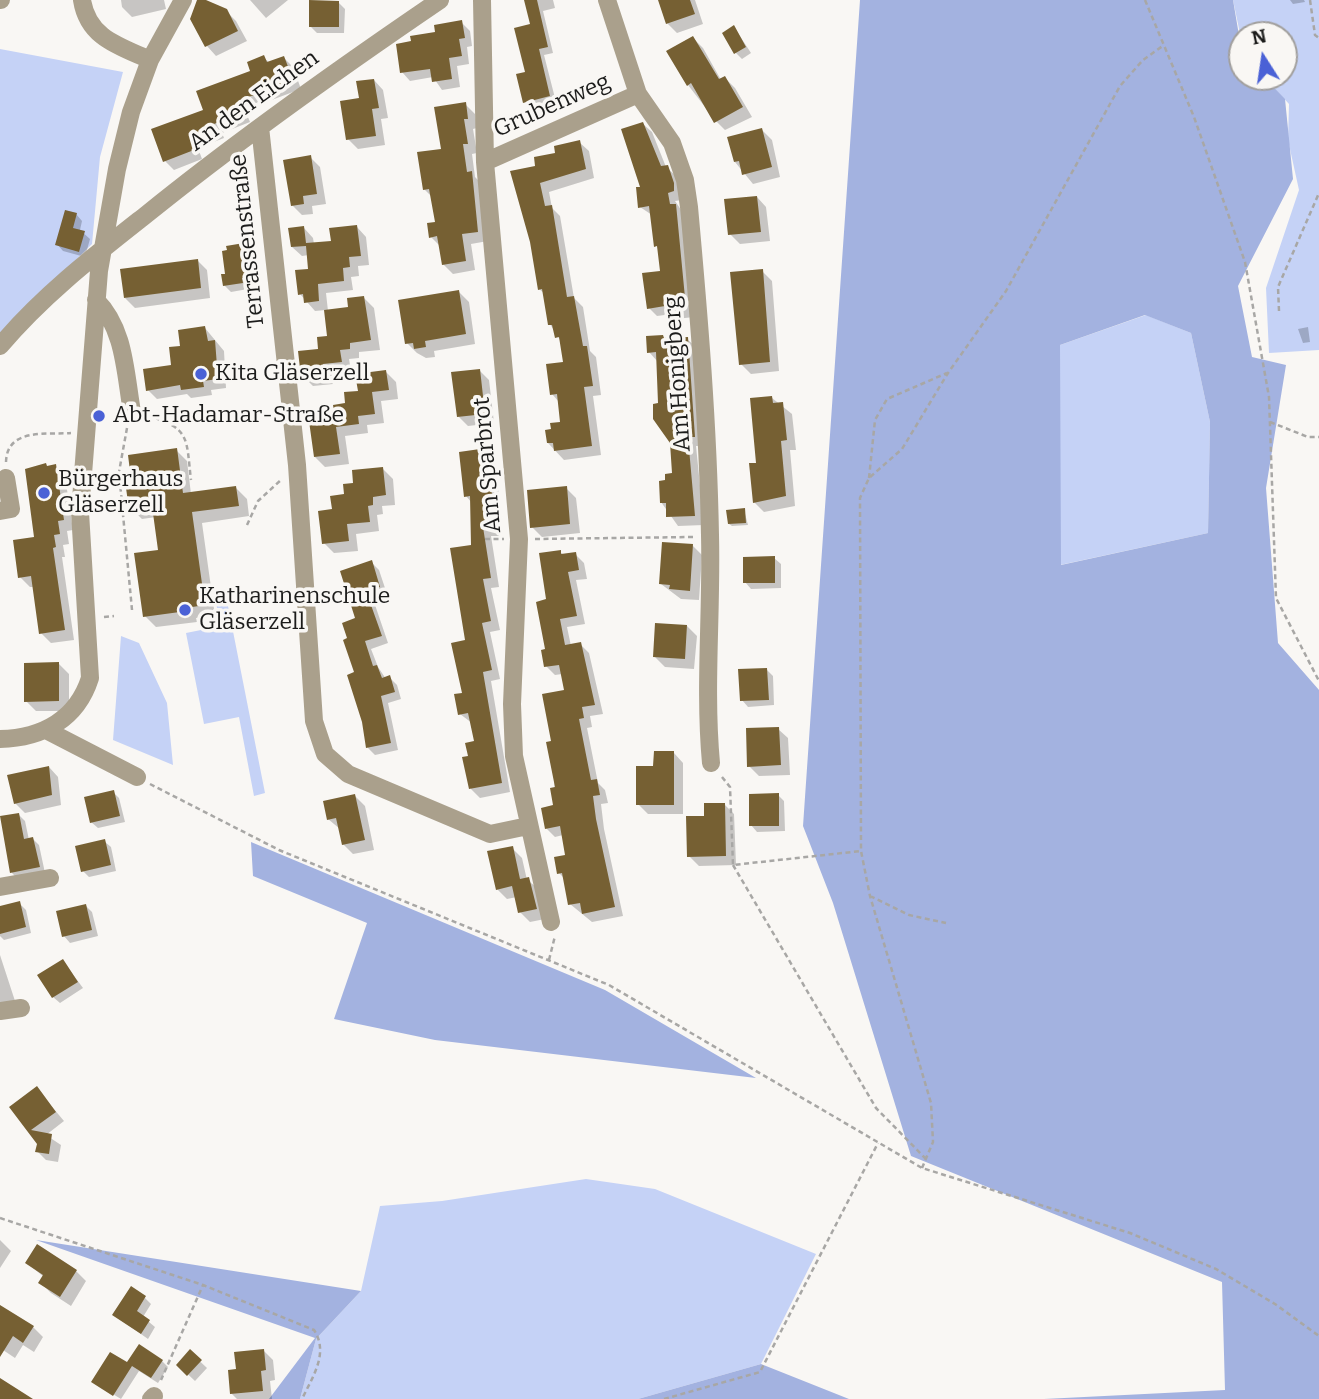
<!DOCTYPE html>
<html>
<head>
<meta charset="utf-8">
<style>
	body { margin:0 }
	#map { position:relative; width:1319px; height:1399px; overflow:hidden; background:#f9f7f4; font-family:Bitter,serif }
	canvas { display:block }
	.north { position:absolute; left:1228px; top:21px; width:70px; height:70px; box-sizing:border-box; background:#f9f7f4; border:2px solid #a19f9d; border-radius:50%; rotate:348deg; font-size:19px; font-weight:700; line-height:28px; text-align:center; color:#1c1c1b }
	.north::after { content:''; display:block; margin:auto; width:24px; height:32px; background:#4a61d6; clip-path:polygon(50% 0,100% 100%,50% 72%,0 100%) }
</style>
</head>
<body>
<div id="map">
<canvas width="1319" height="1399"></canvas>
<div class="north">N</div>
</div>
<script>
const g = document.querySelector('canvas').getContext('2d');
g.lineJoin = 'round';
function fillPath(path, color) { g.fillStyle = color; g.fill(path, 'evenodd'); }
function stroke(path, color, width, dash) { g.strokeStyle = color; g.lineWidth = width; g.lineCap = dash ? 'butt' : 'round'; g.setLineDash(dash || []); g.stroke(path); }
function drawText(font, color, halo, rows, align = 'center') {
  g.font = font + ' Bitter,serif'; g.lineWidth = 7; g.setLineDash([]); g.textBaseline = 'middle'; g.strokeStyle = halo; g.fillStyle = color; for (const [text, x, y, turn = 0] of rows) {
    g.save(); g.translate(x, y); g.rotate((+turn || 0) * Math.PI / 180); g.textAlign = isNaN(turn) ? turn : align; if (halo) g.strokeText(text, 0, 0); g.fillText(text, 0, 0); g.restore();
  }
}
fillPath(new Path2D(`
	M 1233,0 L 1319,0 L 1319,350 L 1269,353 L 1266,288 L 1299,190 L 1288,140 L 1289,104 L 1264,77 L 1284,77 L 1284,35 L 1242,35 L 1242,43 Z
	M 0,49 L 123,72 L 100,157 L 92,244 L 0,335 Z
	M 1146,315 L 1191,333 L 1210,422 L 1208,533 L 1060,565 L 1060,345 Z
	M 227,601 L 265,793 L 254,796 L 239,717 L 204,724 L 186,633 L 221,626 L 216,603 Z
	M 121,636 L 139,643 L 167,703 L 173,765 L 113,740 Z
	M 586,1179 L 655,1189 L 816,1254 L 761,1364 L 638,1399 L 300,1399 L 316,1339 L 361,1291 L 380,1206 L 442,1201 Z`), '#c5d2f6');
fillPath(new Path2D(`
	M 860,0 L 1233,0 L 1242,53 L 1242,77 L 1264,77 L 1285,99 L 1293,179 L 1238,286 L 1252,357 L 1286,365 L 1266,488 L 1278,643 L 1319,690 L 1319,1399 L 1044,1399 L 1225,1390 L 1222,1282 L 911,1156 L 833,903 L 803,826 ZM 1145,315 L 1191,333 L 1210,422 L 1208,533 L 1061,565 L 1060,345 Z
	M 251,842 L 605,990 L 756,1078 L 435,1040 L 334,1019 L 367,923 L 253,876 Z
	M 36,1240 L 361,1291 L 316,1339 L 300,1399 L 269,1399 L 315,1338 Z
	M 761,1364 L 849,1399 L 638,1399 Z`), '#a3b2e0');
fillPath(new Path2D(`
	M 121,0 L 164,0 L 166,9 L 132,17 L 122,7 Z
	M 250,0 L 288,0 L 266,18 Z
	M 526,0 L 553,0 L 555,8 L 543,11 L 553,53 L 544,55 L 556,102 L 531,108 L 525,102 L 532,26 Z
	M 660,0 L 695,0 L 703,24 L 677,33 L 667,23 Z
	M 1290,0 L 1304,0 L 1305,2 L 1293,4 Z
	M 338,2 L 345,9 L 344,33 L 317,33 L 311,27 Z
	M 226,11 L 236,21 L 247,41 L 216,56 L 207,46 Z
	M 461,22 L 470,31 L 472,46 L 467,47 L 469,64 L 457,66 L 460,87 L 442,90 L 433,77 L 410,81 L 402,72 L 437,34 Z
	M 734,27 L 751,53 L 742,59 L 736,53 Z
	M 693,38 L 703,48 L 721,80 L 725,78 L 735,88 L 752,117 L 725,130 L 715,120 L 688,85 Z
	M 264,58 L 270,63 L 284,58 L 293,67 L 301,89 L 245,110 L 250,122 L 222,133 L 224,138 L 198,148 L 202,159 L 174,170 L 165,161 L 205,111 L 253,72 Z
	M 374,80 L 383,90 L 388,118 L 381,119 L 385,145 L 358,149 L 348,139 L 361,100 Z
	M 465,104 L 475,114 L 477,128 L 473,129 L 477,153 L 472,154 L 475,177 L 481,183 L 488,241 L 471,244 L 475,270 L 453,274 L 443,264 L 440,246 L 431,237 L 437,223 L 432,197 L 424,189 Z
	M 643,124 L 652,132 L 666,167 L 676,176 L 682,200 L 675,201 L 684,214 L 694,317 L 676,319 L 672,314 L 657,316 L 649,308 L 662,272 L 652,215 L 640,207 Z
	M 762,130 L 772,140 L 780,177 L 753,184 L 735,162 Z
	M 579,142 L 589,151 L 594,178 L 549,192 L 552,208 L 560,216 L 574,298 L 583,307 L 590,351 L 596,357 L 601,395 L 593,396 L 601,455 L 564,460 L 548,443 L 562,423 L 559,402 L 552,394 L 565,364 L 562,343 L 550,324 L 545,294 L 539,289 L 537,167 Z
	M 310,157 L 320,167 L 326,204 L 312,206 L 313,214 L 302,215 L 292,205 Z
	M 757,197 L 766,207 L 770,241 L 740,244 L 730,234 Z
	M 76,214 L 82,221 L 80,230 L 90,239 L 85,257 L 63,251 L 57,244 Z
	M 357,227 L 366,237 L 369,265 L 358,266 L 359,276 L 351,277 L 353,290 L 326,293 L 328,311 L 350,308 L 364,298 L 374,308 L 380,350 L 359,352 L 359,358 L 349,359 L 351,371 L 332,373 L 333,384 L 313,386 L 303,376 L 329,337 L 326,310 L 315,311 L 300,294 L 310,271 L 309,255 L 302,256 L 292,247 L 304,228 L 313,238 L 314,244 L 332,243 Z
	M 249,244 L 255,250 L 259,274 L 255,275 L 256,283 L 248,284 L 248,289 L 231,292 L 224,285 L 227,275 Z
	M 197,260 L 207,270 L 210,298 L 135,308 L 125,298 Z
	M 762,271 L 772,281 L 779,371 L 751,374 L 741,364 Z
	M 459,292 L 469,302 L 475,344 L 434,351 L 435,357 L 426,358 L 417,353 L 407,343 Z
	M 1308,327 L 1310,342 L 1303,343 L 1298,329 Z
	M 205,328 L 224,351 L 226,388 L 211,390 L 212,395 L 191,398 L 187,394 L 157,399 L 148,390 L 173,366 L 182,347 Z
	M 648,338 L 687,339 L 697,348 L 704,446 L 696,446 L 704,525 L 678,526 L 661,502 L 667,482 L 674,475 L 672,443 L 660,405 L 658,362 L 649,352 Z
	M 479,370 L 489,380 L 494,423 L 468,426 L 458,416 Z
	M 386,372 L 396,382 L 398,399 L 381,401 L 384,423 L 367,425 L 368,433 L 345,436 L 349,464 L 325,467 L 315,457 L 337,420 L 359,392 Z
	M 772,398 L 792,414 L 796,450 L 790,450 L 795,506 L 764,512 L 754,502 L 758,464 Z
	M 176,450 L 187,461 L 191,494 L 236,488 L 247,499 L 249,516 L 202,523 L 215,616 L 196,618 L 197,622 L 156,627 L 145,616 L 160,551 L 156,517 L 142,519 L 131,508 L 134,489 Z
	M 486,450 L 495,460 L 500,504 L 499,536 L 491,536 L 499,587 L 491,588 L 500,630 L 490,632 L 500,679 L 491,681 L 510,792 L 480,798 L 471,789 L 470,758 L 476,742 L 472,723 L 460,714 L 464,694 L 473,546 L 472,503 L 466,496 Z
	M 55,466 L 65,476 L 73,530 L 67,531 L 69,544 L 63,545 L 65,557 L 62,557 L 74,640 L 51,643 L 41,633 L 34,587 L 30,587 L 20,577 L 36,538 L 48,467 Z
	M 383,469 L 393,479 L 395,505 L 382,506 L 383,514 L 377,515 L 379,531 L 356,534 L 358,551 L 334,553 L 324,543 L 334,511 L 346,496 Z
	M 566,488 L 576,498 L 580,533 L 542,537 L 532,527 Z
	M 744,510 L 748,525 L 732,526 L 729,524 Z
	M 692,545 L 702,555 L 699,600 L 681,599 L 661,584 Z
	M 560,552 L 564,555 L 575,554 L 584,563 L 587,579 L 576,580 L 585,624 L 567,627 L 571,646 L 580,644 L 589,653 L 603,714 L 590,716 L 592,727 L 587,728 L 598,783 L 605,790 L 608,803 L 601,804 L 604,829 L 623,916 L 592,922 L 570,904 L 565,879 L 559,873 L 567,857 L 563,835 L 555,837 L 546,828 L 555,807 L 553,743 L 566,691 L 562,674 L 555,675 L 546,666 L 548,601 Z
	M 774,558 L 781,564 L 781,588 L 751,589 L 745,582 Z
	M 371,562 L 379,570 L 387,594 L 373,599 L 388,643 L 371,649 L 378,667 L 386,679 L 389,677 L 397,685 L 401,699 L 388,703 L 398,750 L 375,755 L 368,748 L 349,639 Z
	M 687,626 L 697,636 L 694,669 L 665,667 L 655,657 Z
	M 59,664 L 69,674 L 69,711 L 36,711 L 26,701 Z
	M 766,669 L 773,676 L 774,705 L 748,707 L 742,700 Z
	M 778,729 L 788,738 L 790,775 L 759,776 L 749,766 Z
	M 674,753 L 683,763 L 683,814 L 648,814 L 638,804 L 655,768 Z
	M 49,767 L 58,777 L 61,805 L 25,813 L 15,803 Z
	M 113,792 L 119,798 L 125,822 L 98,828 L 91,822 Z
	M 778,795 L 784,801 L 785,831 L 757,832 L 751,825 Z
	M 355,796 L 365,806 L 374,850 L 353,854 L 343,844 L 340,829 L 328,819 Z
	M 724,804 L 734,814 L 736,865 L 699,866 L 689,856 Z
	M 19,815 L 25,821 L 29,840 L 33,839 L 39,845 L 45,873 L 18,879 L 12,873 Z
	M 104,841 L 111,847 L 116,871 L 89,877 L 83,871 Z
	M 512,848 L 522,858 L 527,880 L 539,889 L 545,919 L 530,922 L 520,912 L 517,897 L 507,899 L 497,889 Z
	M 19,903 L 26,910 L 31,933 L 4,940 L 0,936 L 0,908 Z
	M 86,906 L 92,912 L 98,936 L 70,943 L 64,936 Z
	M 0,955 L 15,1001 L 0,1004 Z
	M 63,961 L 83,988 L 60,1003 L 53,997 Z
	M 37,1089 L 64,1121 L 46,1135 L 61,1145 L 58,1162 L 46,1160 L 37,1151 L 38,1143 L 12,1107 Z
	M 0,1240 L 11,1251 L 0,1268 Z
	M 27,1263 L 76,1271 L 86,1281 L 71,1306 L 51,1293 L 41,1283 L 44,1277 Z
	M 145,1298 L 151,1304 L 143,1317 L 155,1327 L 148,1339 L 114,1315 Z
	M 0,1312 L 33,1327 L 43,1337 L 34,1352 L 23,1345 L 15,1358 L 0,1348 Z
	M 263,1350 L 273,1360 L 275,1380 L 270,1381 L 272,1399 L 237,1399 L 231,1393 L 238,1371 Z
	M 190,1352 L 207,1368 L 195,1381 L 178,1365 Z
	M 162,1361 L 168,1367 L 158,1383 L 139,1371 L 121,1399 L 93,1382 L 128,1365 Z`), '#0003');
fillPath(new Path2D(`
	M 197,0 L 206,0 L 227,9 L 238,31 L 205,47 L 190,19 Z
	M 309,0 L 339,1 L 339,27 L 309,27 Z
	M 524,0 L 537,0 L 548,47 L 539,49 L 550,96 L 523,103 L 516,74 L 525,72 L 514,28 L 530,24 Z
	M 658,0 L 690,0 L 695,14 L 666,24 Z
	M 462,20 L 465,38 L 459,39 L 462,56 L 449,58 L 452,79 L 432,82 L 430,69 L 400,73 L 396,44 L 411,41 L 410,36 L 435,32 L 434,25 Z
	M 734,25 L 746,47 L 734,54 L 722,33 Z
	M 693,36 L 719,79 L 725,76 L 743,107 L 714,123 L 691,83 L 687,86 L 666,51 Z
	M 264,55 L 267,62 L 284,56 L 293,80 L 238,101 L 242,113 L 214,124 L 216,129 L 190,139 L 194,150 L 163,162 L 151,129 L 203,110 L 196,91 L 250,71 L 247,62 Z
	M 374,79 L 379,108 L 372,109 L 376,136 L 346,140 L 340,101 L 359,98 L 356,81 Z
	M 466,102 L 468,119 L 464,119 L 468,144 L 463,144 L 467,172 L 472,171 L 478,232 L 462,234 L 466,261 L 442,265 L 437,236 L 429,238 L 427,223 L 435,222 L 429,189 L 423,190 L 417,152 L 441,149 L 434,107 Z
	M 643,122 L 661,166 L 668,165 L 674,183 L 674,191 L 668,193 L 670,204 L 676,204 L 686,308 L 666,311 L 665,306 L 647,309 L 642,273 L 660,271 L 657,246 L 654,247 L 649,206 L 638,208 L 636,187 L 640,187 L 621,129 Z
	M 762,128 L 772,167 L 742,175 L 739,161 L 734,162 L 727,137 Z
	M 580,140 L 586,169 L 540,183 L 545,206 L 552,205 L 567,297 L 574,296 L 583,346 L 587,346 L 593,386 L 584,387 L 592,446 L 554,451 L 553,443 L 547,443 L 545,430 L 551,429 L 550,423 L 560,422 L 557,394 L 550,395 L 546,364 L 563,362 L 559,337 L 555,338 L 552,325 L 548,325 L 542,289 L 538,290 L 530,242 L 510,171 L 535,166 L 534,157 L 555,153 L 554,146 Z
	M 311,155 L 317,194 L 303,196 L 304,204 L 291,206 L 283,160 Z
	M 757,196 L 761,232 L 728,235 L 724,199 Z
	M 65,210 L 77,213 L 73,228 L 85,231 L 79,252 L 55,245 Z
	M 357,225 L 361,256 L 349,257 L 350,267 L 343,268 L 344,281 L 318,284 L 319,301 L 304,303 L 303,294 L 298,295 L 295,270 L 308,269 L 306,246 L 291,247 L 288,228 L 304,226 L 306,243 L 331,241 L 329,228 Z
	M 250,242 L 254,268 L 249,269 L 251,277 L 242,278 L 243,283 L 223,286 L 221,274 L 225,274 L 222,251 L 227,250 L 226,246 Z
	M 198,259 L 201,288 L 124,298 L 120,269 Z
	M 763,269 L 770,362 L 739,365 L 730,272 Z
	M 459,290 L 466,334 L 425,341 L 426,347 L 414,349 L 413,343 L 405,344 L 398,300 Z
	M 364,296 L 371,340 L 350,343 L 350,349 L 340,350 L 342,362 L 323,364 L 324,375 L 301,377 L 298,351 L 318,349 L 317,337 L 327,336 L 324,310 L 348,307 L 347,298 Z
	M 205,326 L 208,341 L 215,340 L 218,379 L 203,381 L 204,387 L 181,390 L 180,385 L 146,391 L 143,369 L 171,365 L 169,347 L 180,346 L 178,330 Z
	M 663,335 L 664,338 L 688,337 L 695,437 L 688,437 L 695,516 L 666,517 L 666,503 L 660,503 L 659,481 L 665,480 L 665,474 L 672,473 L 670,443 L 653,419 L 653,404 L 658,403 L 656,352 L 647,353 L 646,336 Z
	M 480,369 L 485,414 L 457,417 L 451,372 Z
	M 386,370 L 389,390 L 372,392 L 375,414 L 358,416 L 359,424 L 336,427 L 340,454 L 314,457 L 309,421 L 335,418 L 333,405 L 345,403 L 344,392 L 358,391 L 355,374 Z
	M 772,396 L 773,403 L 783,402 L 787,440 L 781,441 L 786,496 L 753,503 L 749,463 L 756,463 L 750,398 Z
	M 177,448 L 183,493 L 236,486 L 239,506 L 192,512 L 205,605 L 186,608 L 187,611 L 143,617 L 134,553 L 158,550 L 152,506 L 129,509 L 126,488 L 132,487 L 128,455 Z
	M 487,448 L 492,494 L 491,527 L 483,527 L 491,578 L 483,579 L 491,621 L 482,623 L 492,670 L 483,672 L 502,783 L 469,789 L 462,757 L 468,756 L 465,743 L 474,741 L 468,713 L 458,715 L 454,694 L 462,693 L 451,643 L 465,640 L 450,548 L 471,545 L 470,496 L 464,497 L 459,452 Z
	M 46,463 L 47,466 L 56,464 L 64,520 L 58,521 L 60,534 L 54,535 L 56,547 L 53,548 L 65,630 L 39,634 L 31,576 L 18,578 L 13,540 L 34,537 L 25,469 Z
	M 383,467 L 386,495 L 373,497 L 373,505 L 368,506 L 370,522 L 347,524 L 349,541 L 322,544 L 318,511 L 332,509 L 330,496 L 344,494 L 343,484 L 353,483 L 352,470 Z
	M 567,486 L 570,524 L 530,528 L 527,490 Z
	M 745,508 L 746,523 L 728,524 L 726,510 Z
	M 662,542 L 693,544 L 690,591 L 669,589 L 670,585 L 659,584 Z
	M 561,550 L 561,554 L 576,552 L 579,570 L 568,572 L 577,616 L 560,619 L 565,645 L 581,642 L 595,705 L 582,707 L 584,718 L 579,719 L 591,780 L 597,779 L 600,795 L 593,796 L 596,819 L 615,907 L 582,914 L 580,903 L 568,905 L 562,873 L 557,874 L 554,857 L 565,855 L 560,826 L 545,829 L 541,808 L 553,805 L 550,788 L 555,787 L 546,742 L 551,741 L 542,694 L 564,690 L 559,665 L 544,667 L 541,650 L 545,649 L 536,602 L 546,599 L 539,553 Z
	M 775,556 L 775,583 L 743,583 L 743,557 Z
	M 372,560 L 380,587 L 366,591 L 382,636 L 365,641 L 373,666 L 377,665 L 382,678 L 390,675 L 395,692 L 381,696 L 391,743 L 366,748 L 362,722 L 347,675 L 354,672 L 343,640 L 347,638 L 342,623 L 355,618 L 340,571 Z
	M 655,623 L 687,625 L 685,659 L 653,657 Z
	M 59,662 L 59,701 L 24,702 L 24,663 Z
	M 767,668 L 769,700 L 740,701 L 738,669 Z
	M 779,727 L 781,765 L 747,767 L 746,728 Z
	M 654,751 L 674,751 L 674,805 L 636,805 L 636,766 L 653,766 Z
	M 49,766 L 52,795 L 14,804 L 7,775 Z
	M 114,790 L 120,816 L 90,823 L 84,797 Z
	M 779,793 L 779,826 L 749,826 L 749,794 Z
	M 355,794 L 365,840 L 342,845 L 336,818 L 327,820 L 323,801 Z
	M 704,803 L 725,803 L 726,856 L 687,857 L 686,816 L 704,816 Z
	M 19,813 L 24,839 L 33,837 L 40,867 L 10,873 L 0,816 Z
	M 105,839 L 111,865 L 81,872 L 75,846 Z
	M 513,846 L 520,879 L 529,877 L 537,909 L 518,913 L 512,886 L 496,890 L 487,851 Z
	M 20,901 L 26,927 L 0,934 L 0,906 Z
	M 86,904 L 92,930 L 62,937 L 56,911 Z
	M 63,959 L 78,982 L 52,998 L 37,975 Z
	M 37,1086 L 56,1112 L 31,1130 L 52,1134 L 49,1154 L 35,1152 L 37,1144 L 9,1107 Z
	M 37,1244 L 77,1270 L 60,1297 L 38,1283 L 43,1275 L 25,1263 Z
	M 131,1286 L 146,1296 L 137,1311 L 150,1320 L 141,1334 L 112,1315 Z
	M 0,1305 L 34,1326 L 23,1343 L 13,1336 L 0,1357 Z
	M 139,1344 L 163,1360 L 151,1378 L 132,1366 L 113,1396 L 91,1382 L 110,1352 L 127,1362 Z
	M 190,1349 L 202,1360 L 187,1376 L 176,1365 Z
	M 264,1349 L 266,1370 L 261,1371 L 263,1391 L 230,1394 L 228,1370 L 236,1369 L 234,1352 Z
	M 0,1378 L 33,1399 L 0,1399 Z`), '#766033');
stroke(new Path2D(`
	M 1145,0 L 1194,117 L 1245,262 L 1269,397 L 1276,598 L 1319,681
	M 1310,0 L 1315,35 L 1319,38
	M 1279,311 L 1278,287 L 1319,193
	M 148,416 C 191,428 186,439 191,480
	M 1270,422 L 1308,437 L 1319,437
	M 127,428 L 119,472 L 132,610
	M 6,462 C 7,427 48,435 71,433
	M 869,478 L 875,420 L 887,399 L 947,373
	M 247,525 L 258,501 L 282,479
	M 485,539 L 504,539
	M 535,539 L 693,537
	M 104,617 L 114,616
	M 722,777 L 730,787 L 733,865 L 861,851
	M 150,784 L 279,850 L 609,985 L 922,1168 L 1130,1233 L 1216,1269 L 1275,1304 L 1319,1336
	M 733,865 L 876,1108 L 926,1159
	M 870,896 L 909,915 L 946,923
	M 549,960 L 555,936
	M 922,1168 L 933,1142 L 931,1103 L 870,896 L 861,851 L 860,498 L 869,478 L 902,449 L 948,373 L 1006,291 L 1120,86 L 1143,60 L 1164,45
	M 0,1218 L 203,1285 L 314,1330 C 329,1353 313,1376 302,1399
	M 161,1380 L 203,1285
	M 664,1399 L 760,1372 L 878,1143`), '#a8a7a5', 2.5, [5, 3.5]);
stroke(new Path2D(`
	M 0,0 L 1,0
	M 82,0 C 88,38 119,46 150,60
	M 482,0 L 485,162 L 519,539 L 512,704 L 514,756 L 551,922
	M 607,0 L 638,94 L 672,143 L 685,180 L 689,207 C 699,316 708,425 710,535 C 712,611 704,687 711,763
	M 260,127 L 297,465 L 314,721 L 325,754 L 348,774 L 490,834 L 528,826
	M 485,162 L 638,94
	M 96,300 C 125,329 125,372 132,412
	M 0,346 C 43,295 95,255 147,214 C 241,138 340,68 440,0
	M 0,511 L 11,509 L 6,478
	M 46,730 L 137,777
	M 0,739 C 43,738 77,719 90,678 L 80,512 L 99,271 L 117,169 L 131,112 L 150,60 L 183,0
	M 0,887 L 50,878
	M 0,1011 L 21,1008
	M 151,1399 L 154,1396`), '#aaa08c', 18);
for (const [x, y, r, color] of [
	[201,374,7,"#4a61d6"],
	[99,416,7,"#4a61d6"],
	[44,493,7,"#4a61d6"],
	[185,610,7,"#4a61d6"]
]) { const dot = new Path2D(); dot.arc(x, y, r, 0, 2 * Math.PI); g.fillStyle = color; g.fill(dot); stroke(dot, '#f9f7f4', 2.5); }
drawText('23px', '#1c1c1b', '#f9f7f4', [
	["An den Eichen",254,101,-36],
	["Grubenweg",552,106,-24],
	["Terrassenstraße",248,241,-96],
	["Am Honigberg",678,374,-94],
	["Am Sparbrot",488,465,-95]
]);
drawText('23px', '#1c1c1b', '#f9f7f4', [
	["Kita Gläserzell",215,374],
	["Abt-Hadamar-Straße",113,416],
	["Bürgerhaus",58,480],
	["Gläserzell",58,506],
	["Katharinenschule",199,597],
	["Gläserzell",199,623]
], 'left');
</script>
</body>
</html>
